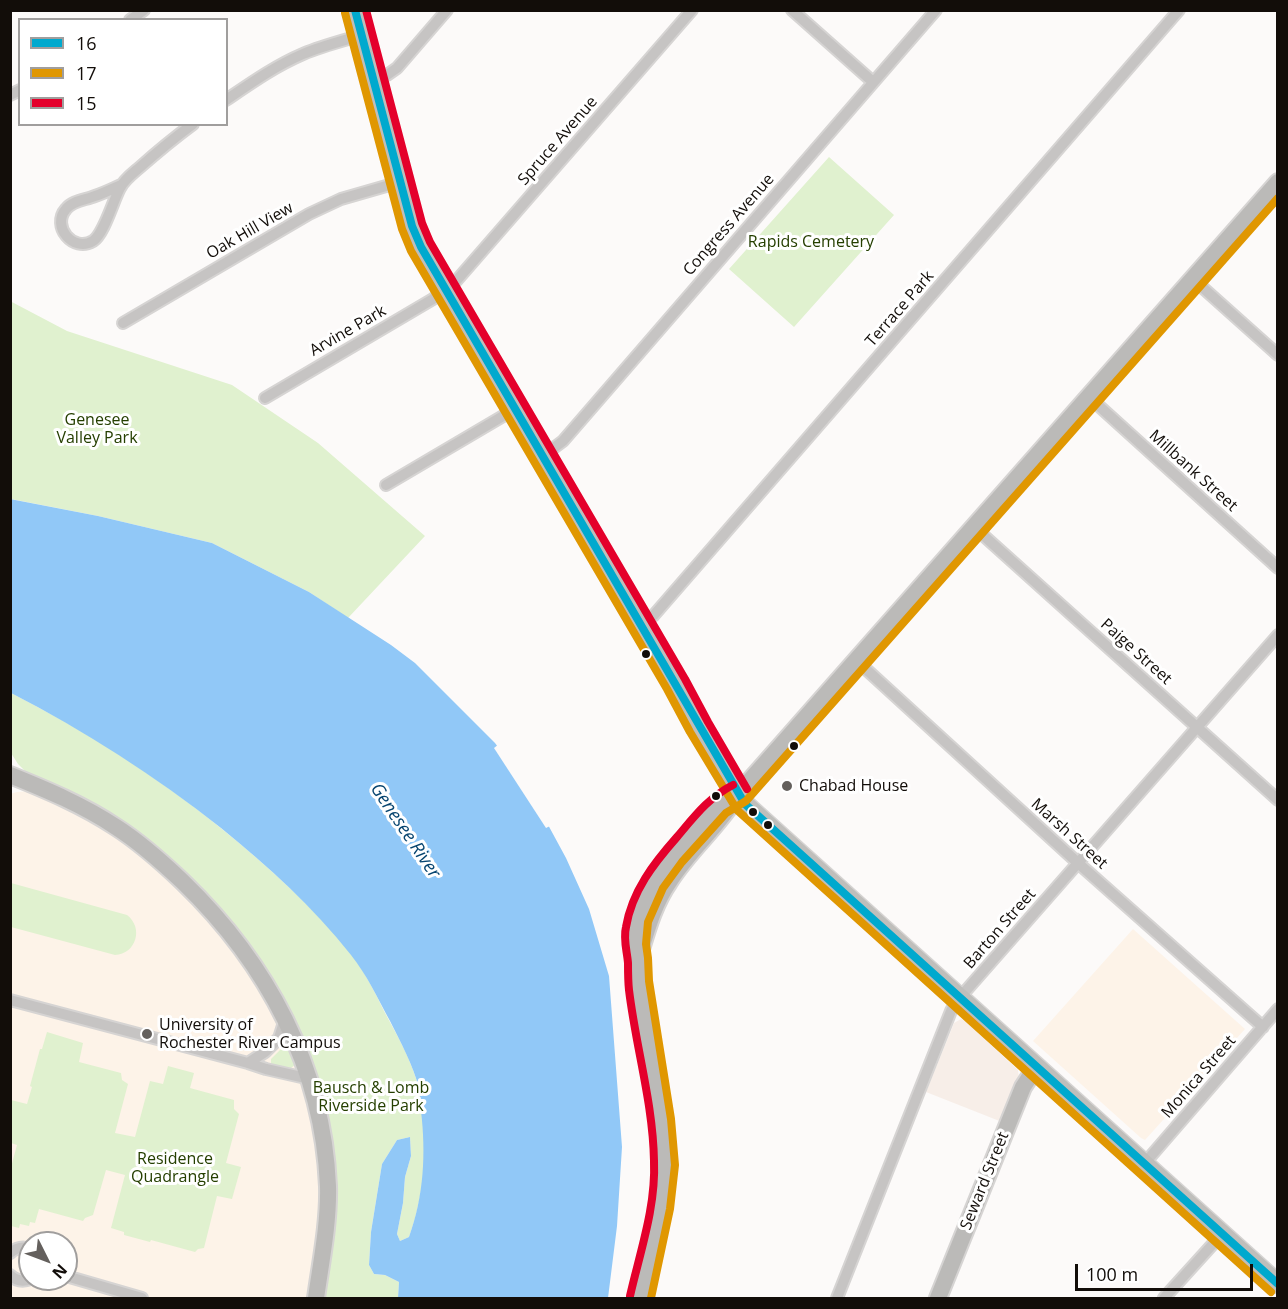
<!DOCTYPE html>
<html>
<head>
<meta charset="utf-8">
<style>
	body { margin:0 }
	#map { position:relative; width:1288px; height:1309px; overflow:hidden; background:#fcfaf9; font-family:"Open Sans",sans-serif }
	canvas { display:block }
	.frame { position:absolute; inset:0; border:12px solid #120d09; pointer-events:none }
	.legend { position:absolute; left:18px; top:18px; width:210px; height:108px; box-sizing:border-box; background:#fff; border:2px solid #a09e9d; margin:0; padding:8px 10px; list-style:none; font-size:18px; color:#120d09 }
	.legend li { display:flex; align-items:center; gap:12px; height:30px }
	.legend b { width:30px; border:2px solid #a09e9d }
	.north { position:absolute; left:18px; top:1231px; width:60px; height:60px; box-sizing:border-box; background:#fff; border:2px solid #a09e9d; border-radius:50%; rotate:132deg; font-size:16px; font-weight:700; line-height:24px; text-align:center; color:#120d09 }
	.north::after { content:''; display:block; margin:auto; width:21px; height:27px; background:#64605d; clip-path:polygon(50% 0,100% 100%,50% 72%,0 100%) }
	.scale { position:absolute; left:1075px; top:1264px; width:178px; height:27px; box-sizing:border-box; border:3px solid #120d09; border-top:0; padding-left:8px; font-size:18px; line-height:21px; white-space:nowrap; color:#120d09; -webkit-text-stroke:4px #fff; paint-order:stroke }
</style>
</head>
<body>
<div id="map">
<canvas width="1288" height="1309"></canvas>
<div class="frame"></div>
<ul class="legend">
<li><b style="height:8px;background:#00a9ce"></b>16</li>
<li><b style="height:8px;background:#e09701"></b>17</li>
<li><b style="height:8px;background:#e4002b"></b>15</li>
</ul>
<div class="north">N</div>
<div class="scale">100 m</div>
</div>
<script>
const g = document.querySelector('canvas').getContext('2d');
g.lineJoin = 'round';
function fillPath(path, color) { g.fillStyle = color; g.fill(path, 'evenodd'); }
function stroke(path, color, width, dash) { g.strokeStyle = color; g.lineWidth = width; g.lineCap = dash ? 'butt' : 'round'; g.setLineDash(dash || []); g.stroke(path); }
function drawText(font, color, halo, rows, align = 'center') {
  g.font = font + ' "Open Sans",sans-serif'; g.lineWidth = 6; g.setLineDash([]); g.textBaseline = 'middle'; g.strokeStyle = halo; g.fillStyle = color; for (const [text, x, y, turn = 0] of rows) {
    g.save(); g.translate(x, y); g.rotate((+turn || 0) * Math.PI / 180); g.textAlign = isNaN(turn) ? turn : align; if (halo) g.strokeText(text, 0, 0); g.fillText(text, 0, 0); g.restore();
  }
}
fillPath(new Path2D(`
	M 961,1019 L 965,1021 L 1018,1070 L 1019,1078 L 1002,1122 L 926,1092 L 954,1023 Z`), '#f7eee8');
fillPath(new Path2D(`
	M 29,791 L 40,794 L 108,829 L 159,868 L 216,926 L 268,1000 L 296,1062 L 318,1142 L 320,1177 L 320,1204 L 308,1298 L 11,1298 L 10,794 L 17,792 ZM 30,1243 L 66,1243 L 66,1279 L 30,1279 Z
	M 1133,929 L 1245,1029 L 1145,1140 L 1141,1138 L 1033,1041 Z`), '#fdf3e8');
fillPath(new Path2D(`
	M 829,157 L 894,215 L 794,327 L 729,269 Z
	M 10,301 L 67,331 L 232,385 L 318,443 L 425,536 L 348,618 L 309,592 L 212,543 L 98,516 L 11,499 Z
	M 11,693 C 104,740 190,798 268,868 C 298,895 328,924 353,956 C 365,973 375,992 384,1011 C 397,1035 413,1063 419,1089 C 429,1137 426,1191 409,1237 L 400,1241 L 397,1234 L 403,1203 L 405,1177 L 411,1156 L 410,1137 L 397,1140 L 382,1164 L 371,1232 L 369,1265 L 374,1274 L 385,1275 L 399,1282 L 398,1298 L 322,1298 L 327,1115 L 316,1075 L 303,1040 L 285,1003 L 260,962 L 233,925 L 203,892 L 37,777 L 26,772 L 18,764 L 11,753 Z
	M 11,883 L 127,915 C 144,928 136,954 115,955 L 11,927 Z
	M 47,1032 L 83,1043 L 79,1062 L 121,1073 L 122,1080 L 128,1084 L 115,1133 L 135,1137 L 150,1081 L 163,1084 L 168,1066 L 194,1073 L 190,1088 L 234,1100 L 234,1109 L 239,1114 L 226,1163 L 241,1167 L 232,1199 L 217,1196 L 204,1248 L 198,1249 L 195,1252 L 151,1240 L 150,1242 L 124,1235 L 124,1232 L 111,1228 L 125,1175 L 106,1170 L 93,1215 L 85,1218 L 83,1221 L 39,1209 L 35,1223 L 30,1222 L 29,1226 L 20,1224 L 19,1228 L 11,1226 L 11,1167 L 17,1145 L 11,1143 L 11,1100 L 27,1104 L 32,1087 L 30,1086 L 40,1049 L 42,1049 Z
	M 288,1045 L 296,1064 L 291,1068 L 271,1065 L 271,1059 L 284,1046 Z`), '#e0f1cf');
fillPath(new Path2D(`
	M 10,499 L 98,516 L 212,543 L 309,592 L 391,645 L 415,663 L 495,743 L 509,762 L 540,810 L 566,858 L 589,909 L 609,976 L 622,1147 L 617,1226 L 608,1298 L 398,1298 L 399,1282 L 385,1275 L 374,1274 L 369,1265 L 371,1232 L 382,1164 L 397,1140 L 410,1137 L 411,1156 L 405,1177 L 403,1203 L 397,1234 L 400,1241 L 409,1237 C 424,1196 426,1153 421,1111 C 420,1104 420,1096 419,1088 C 413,1065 401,1043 390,1021 C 378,999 367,975 351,955 C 313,907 268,866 221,828 C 155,776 85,731 11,693 Z`), '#91c8f7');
fillPath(new Path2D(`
	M 499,744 L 543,809 L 552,825 L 546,828 L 494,748 Z`), '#fcfaf9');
const street = new Path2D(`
	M 792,10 L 873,82
	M 130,20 L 144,10
	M 373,80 L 387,75 L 397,68 L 447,10
	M 10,95 L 20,90
	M 226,100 C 251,83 275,66 303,54 C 322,46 342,41 362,35
	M 121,185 C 112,189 104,193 95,196 C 86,200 73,200 66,209 C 51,226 73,253 93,241 C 104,234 113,201 120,188 C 124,180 132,174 139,168 C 156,153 174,138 193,124
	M 1193,279 L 1278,355
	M 123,323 L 309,214 L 341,199 L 400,182
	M 1089,397 L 1278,568
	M 265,398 L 433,299 L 457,280 L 692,10
	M 543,456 L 563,441 L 936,10
	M 386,485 L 515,409
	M 974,527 L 1278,800
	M 642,625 L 654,615 L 1179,10
	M 857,661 L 1078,863 L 1263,1027
	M 10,1000 L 248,1063 L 266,1069 L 310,1079
	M 248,1063 L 265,1052 L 279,1038 L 285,1019
	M 1144,1164 L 1278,1009
	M 10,1253 C 16,1248 23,1246 30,1249
	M 10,1275 C 16,1281 23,1282 31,1279
	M 66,1276 L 142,1298
	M 837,1298 L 951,1011 L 956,1002 L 1278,635
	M 1164,1298 L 1222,1234`);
const secondary = new Path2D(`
	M 10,775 C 47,790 83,805 116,827 C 141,843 162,862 183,882 C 267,963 323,1067 328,1186 C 329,1223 321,1262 316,1298
	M 638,959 C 646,933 653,905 669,882 C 689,850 719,826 738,794 L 1278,182
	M 640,1298 C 649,1257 665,1206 665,1164 C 664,1103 645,1044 639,984 C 638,976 639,969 638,961 C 637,948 634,938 637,925 C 644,893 663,867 684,843 C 698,828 711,809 729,798
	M 938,1298 L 1023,1087 L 1036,1067`);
const primary = new Path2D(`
	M 355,10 L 400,182 L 412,226 L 421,247 L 676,684 L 699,727 L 745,804 L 1278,1284`);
stroke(street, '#d6d4d3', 14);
stroke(secondary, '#d6d4d3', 20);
stroke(primary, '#d6d4d3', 21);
stroke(street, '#c6c4c3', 10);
stroke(secondary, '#bbbab8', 16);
stroke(primary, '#bfbebb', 18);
stroke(new Path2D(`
	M 355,10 L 412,226 L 421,247 L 745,804 L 1278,1284`), '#00a9ce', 8);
stroke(new Path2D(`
	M 345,13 L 402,229 L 411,251 L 667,689 L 690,732 L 737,810 L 1271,1292
	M 651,1298 L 670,1209 L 675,1165 L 671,1119 L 649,981 L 648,958 L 646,944 L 648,922 L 663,888 L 682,862 L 726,813 L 746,801 L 1278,198`), '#e09701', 8);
stroke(new Path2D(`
	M 366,10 L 422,223 L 430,242 L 685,679 L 708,722 L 747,789
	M 630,1296 C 640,1252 656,1207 654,1161 C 653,1103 636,1048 629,990 C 628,981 628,972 628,963 C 627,951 623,939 626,927 C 632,891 654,863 677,837 C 694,817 709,797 733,785`), '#e4002b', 8);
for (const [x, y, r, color] of [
	[646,654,5,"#120d09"],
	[794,746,5,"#120d09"],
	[787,786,6,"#64605d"],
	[716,796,5,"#120d09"],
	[753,812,5,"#120d09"],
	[768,825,5,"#120d09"],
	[147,1034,6,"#64605d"]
]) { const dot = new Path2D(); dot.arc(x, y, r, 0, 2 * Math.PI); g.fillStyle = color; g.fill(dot); stroke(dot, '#fff', 2); }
drawText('16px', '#120d09', '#fff', [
	["Spruce Avenue",558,141,-49],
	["Congress Avenue",729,225,-49],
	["Oak Hill View",250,231,-30],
	["Terrace Park",900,309,-49],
	["Arvine Park",348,331,-30],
	["Millbank Street",1193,471,42],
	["Paige Street",1136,652,42],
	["Marsh Street",1069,834,42],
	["Barton Street",1000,929,-49],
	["Monica Street",1199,1077,-49],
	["Seward Street",985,1181,-68]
]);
drawText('16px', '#253f00', '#fff', [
	["Rapids Cemetery",811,242],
	["Genesee",97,420],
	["Valley Park",97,438],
	["Bausch & Lomb",371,1088],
	["Riverside Park",371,1106],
	["Residence",175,1159],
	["Quadrangle",175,1177]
]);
drawText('16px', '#120d09', '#fff', [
	["Chabad House",799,786],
	["University of",159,1025],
	["Rochester River Campus",159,1043]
], 'left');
drawText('italic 18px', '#074570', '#fff', [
	["Genesee River",405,831,56]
]);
</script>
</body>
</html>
